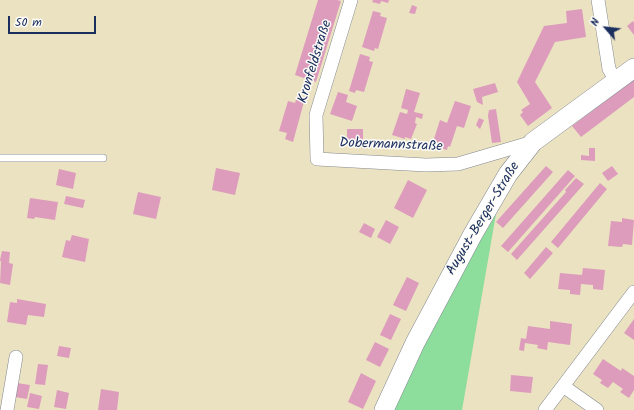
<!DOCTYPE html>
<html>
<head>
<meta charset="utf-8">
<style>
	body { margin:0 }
	#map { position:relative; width:634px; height:410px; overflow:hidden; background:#ebe2c1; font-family:Kalam,sans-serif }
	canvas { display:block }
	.north { position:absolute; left:586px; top:8px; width:40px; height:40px; -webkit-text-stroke:3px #fdfcf7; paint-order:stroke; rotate:298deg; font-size:11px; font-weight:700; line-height:16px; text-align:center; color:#1b2f5e }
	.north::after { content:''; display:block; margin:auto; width:14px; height:18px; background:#1b2f5e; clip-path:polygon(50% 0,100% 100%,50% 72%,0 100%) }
	.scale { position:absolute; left:8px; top:16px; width:88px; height:18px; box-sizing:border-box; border:2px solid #1b2f5e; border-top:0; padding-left:5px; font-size:12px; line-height:14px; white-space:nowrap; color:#1b2f5e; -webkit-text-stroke:3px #fdfcf7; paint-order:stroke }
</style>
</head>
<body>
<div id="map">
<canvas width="634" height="410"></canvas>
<div class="north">N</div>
<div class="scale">50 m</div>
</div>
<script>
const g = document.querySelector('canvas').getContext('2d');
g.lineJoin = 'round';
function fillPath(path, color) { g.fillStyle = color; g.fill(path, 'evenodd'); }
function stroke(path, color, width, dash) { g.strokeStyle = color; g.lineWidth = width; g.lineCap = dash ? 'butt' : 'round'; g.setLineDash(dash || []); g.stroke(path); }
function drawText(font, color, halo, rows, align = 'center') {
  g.font = font + ' Kalam,sans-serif'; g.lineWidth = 3; g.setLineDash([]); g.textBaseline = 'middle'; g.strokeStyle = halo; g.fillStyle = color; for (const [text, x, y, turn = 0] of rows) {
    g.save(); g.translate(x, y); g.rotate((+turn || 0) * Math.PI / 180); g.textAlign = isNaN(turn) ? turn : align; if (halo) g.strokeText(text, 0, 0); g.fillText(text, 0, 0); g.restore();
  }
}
fillPath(new Path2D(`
	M 496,214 L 462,410 L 393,410 L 433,320 Z`), '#8ddd9c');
fillPath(new Path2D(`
	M 318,0 L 337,0 L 341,1 L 316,82 L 295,75 Z
	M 373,0 L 389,0 L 388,3 L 381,1 L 380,4 L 372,2 Z
	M 412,5 L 417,7 L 415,14 L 409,13 Z
	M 582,9 L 586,37 L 555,42 L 535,82 L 552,108 L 528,126 L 520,115 L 523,112 L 521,110 L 530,104 L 517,82 L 544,26 L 567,23 L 566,11 Z
	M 373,11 L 381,13 L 380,16 L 387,18 L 378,49 L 375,48 L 374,51 L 362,47 Z
	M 633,21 L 634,23 L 634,35 L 627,26 Z
	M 360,54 L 370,57 L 369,61 L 373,62 L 364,92 L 356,90 L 355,93 L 349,91 Z
	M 634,80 L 634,97 L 581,137 L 572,126 Z
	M 495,83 L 498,92 L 482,97 L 483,105 L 477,102 L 473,89 Z
	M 406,89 L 420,93 L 414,112 L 423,114 L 422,119 L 416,117 L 415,123 L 417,124 L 411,139 L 405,137 L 405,139 L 392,135 L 400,112 L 407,114 L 408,110 L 401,108 Z
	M 338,92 L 348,95 L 346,102 L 357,106 L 352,121 L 330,114 Z
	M 297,96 L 305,98 L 293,142 L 285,139 L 287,133 L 279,131 L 288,101 L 295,103 Z
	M 455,101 L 471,106 L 464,128 L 457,126 L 450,147 L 448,146 L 447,150 L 436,147 L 437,143 L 433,142 L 440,120 L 447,123 Z
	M 496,109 L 501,142 L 492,143 L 488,116 L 489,110 Z
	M 479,118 L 484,120 L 480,129 L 476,125 Z
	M 347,129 L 363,129 L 363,145 L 355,145 L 355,147 L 349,147 L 349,144 L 347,144 Z
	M 589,148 L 595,148 L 595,161 L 581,160 L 581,155 L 589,156 Z
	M 546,166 L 553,172 L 503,228 L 496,222 Z
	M 612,166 L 618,174 L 608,181 L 602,173 Z
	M 216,168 L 240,173 L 235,195 L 212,190 Z
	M 59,169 L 76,173 L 73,189 L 56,185 Z
	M 568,170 L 575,176 L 508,252 L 501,246 Z
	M 576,178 L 584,184 L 517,260 L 511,254 L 566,192 L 565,190 Z
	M 408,180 L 427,190 L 413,218 L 394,208 Z
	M 600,183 L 607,189 L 558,248 L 551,242 Z
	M 138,192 L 161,197 L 156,219 L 133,214 Z
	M 66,196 L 85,200 L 83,208 L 64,204 Z
	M 30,198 L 58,202 L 55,220 L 35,217 L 34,219 L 27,218 Z
	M 622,218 L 634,220 L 632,245 L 623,244 L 622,247 L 608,246 L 611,221 L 622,222 Z
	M 386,220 L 399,227 L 390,244 L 377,237 Z
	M 364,223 L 375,229 L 371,238 L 359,232 Z
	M 72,235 L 89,239 L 85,262 L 62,257 L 66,240 L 70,241 Z
	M 546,247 L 553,253 L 530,279 L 524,273 Z
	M 2,251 L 10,252 L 9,263 L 13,264 L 10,285 L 0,283 L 1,262 L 0,260 Z
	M 583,268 L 605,270 L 603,290 L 593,289 L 593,285 L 581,284 L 580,295 L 570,294 L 570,290 L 558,289 L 560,273 L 582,275 Z
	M 407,277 L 419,283 L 406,311 L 393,305 Z
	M 17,299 L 46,304 L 44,317 L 28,315 L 26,325 L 7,322 L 10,302 L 17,303 Z
	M 390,314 L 401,319 L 391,340 L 380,335 Z
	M 634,319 L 634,340 L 624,333 Z
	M 550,321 L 572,324 L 570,345 L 548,342 L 547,350 L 537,348 L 538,345 L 525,343 L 524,351 L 519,350 L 521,338 L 526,339 L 528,326 L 550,329 Z
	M 375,342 L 389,349 L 380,367 L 366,360 Z
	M 59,346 L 71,348 L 69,358 L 57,356 Z
	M 603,359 L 621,371 L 622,368 L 634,376 L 634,390 L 629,398 L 620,392 L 623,389 L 613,382 L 608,388 L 600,383 L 602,380 L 593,374 Z
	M 38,364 L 48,365 L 45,385 L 35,384 Z
	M 361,373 L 376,381 L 363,409 L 348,402 Z
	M 511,375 L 533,377 L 531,393 L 510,391 Z
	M 17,383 L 30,385 L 27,399 L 15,397 Z
	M 101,389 L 119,392 L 117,410 L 98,410 Z
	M 57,390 L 69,393 L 66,409 L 54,407 Z
	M 30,393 L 42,396 L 39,409 L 27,407 Z`), '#dd9cbc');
const lane = new Path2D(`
	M 0,158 L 103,158`);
const street = new Path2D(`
	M 351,0 L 316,115 L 317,159 L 426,165 L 458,164 L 533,142
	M 598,0 L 609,69 L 616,81
	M 563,386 L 597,410
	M 7,410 L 16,357
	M 545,410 L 634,292`);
const secondary = new Path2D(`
	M 384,410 L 415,343 L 473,234 L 508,174 L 533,142 L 634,68`);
stroke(lane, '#838890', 8);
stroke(street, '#838890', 14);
stroke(secondary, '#838890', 20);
stroke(lane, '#fff', 7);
stroke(street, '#fff', 13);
stroke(secondary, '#fff', 19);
drawText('14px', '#1b2f5e', '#fdfcf7', [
	["Kronfeldstraße",316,62,-73],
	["Dobermannstraße",391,146,2],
	["August-Berger-Straße",484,219,-59]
]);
</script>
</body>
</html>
